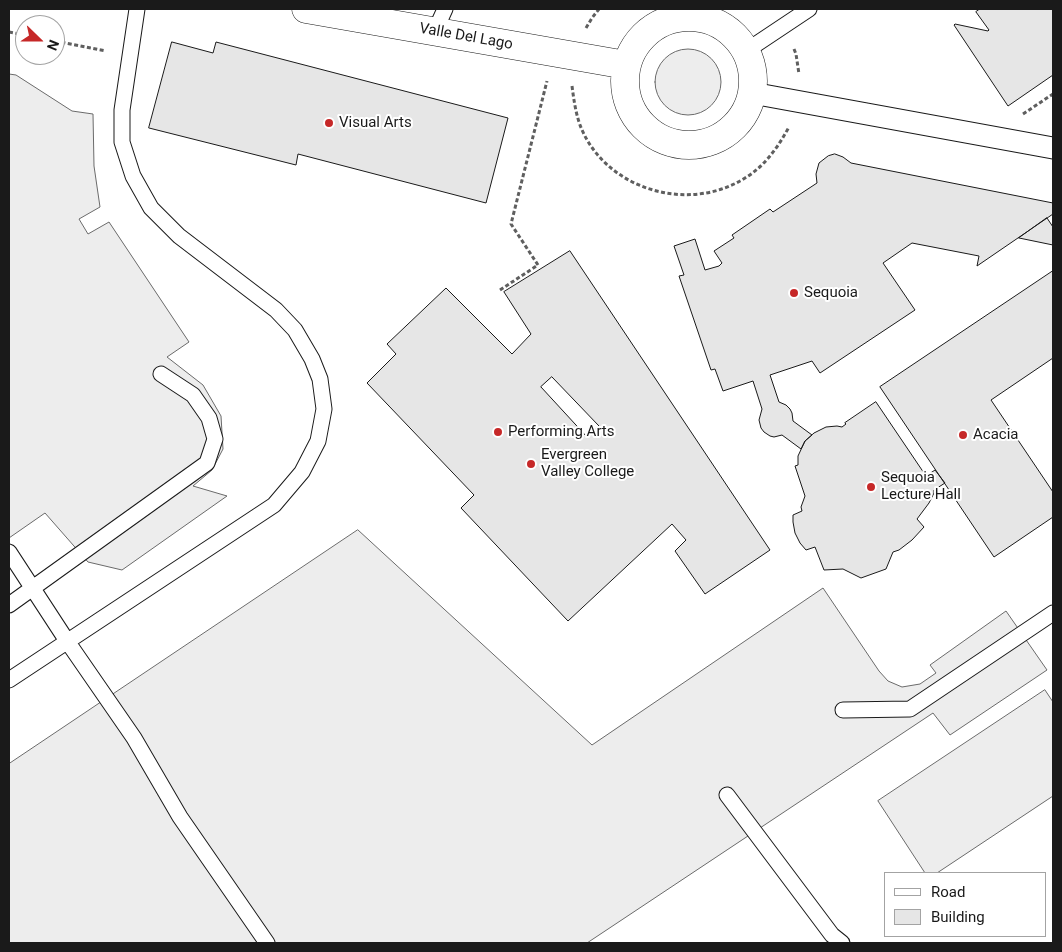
<!DOCTYPE html>
<html>
<head>
<meta charset="utf-8">
<style>
	body { margin:0 }
	#map { position:relative; width:1062px; height:952px; overflow:hidden; background:#fff; font-family:Roboto,sans-serif }
	canvas { display:block }
	.frame { position:absolute; inset:0; border:10px solid #1a1a1a; pointer-events:none }
	.legend { position:absolute; left:884px; top:872px; width:162px; height:65px; box-sizing:border-box; background:#fff; border:1px solid #a3a3a3; margin:0; padding:6px 9px; list-style:none; font-size:15px; color:#1a1a1a }
	.legend li { display:flex; align-items:center; gap:10px; height:25px }
	.legend b { width:25px; border:1px solid #a3a3a3 }
	.north { position:absolute; left:15px; top:15px; width:50px; height:50px; box-sizing:border-box; background:#fff; border:1px solid #a3a3a3; border-radius:50%; rotate:112deg; font-size:14px; font-weight:700; line-height:20px; text-align:center; color:#1a1a1a }
	.north::after { content:''; display:block; margin:auto; width:18px; height:22px; background:#c62828; clip-path:polygon(50% 0,100% 100%,50% 72%,0 100%) }
</style>
</head>
<body>
<div id="map">
<canvas width="1062" height="952"></canvas>
<div class="frame"></div>
<ul class="legend">
<li><b style="height:6px;background:#fff"></b>Road</li>
<li><b style="height:14px;background:#e6e6e6"></b>Building</li>
</ul>
<div class="north">N</div>
</div>
<script>
const g = document.querySelector('canvas').getContext('2d');
g.lineJoin = 'round';
function fillPath(path, color) { g.fillStyle = color; g.fill(path, 'evenodd'); }
function stroke(path, color, width, dash) { g.strokeStyle = color; g.lineWidth = width; g.lineCap = dash ? 'butt' : 'round'; g.setLineDash(dash || []); g.stroke(path); }
function drawText(font, color, halo, rows, align = 'center') {
  g.font = font + ' Roboto,sans-serif'; g.lineWidth = 4; g.setLineDash([]); g.textBaseline = 'middle'; g.strokeStyle = halo; g.fillStyle = color; for (const [text, x, y, turn = 0] of rows) {
    g.save(); g.translate(x, y); g.rotate((+turn || 0) * Math.PI / 180); g.textAlign = isNaN(turn) ? turn : align; if (halo) g.strokeText(text, 0, 0); g.fillText(text, 0, 0); g.restore();
  }
}
const built = new Path2D(`
	M655 82a33 33 0 1 1 66 0a33 33 0 1 1-66 0Z
	M 9,74 L 16,75 L 72,111 L 93,114 L 94,166 L 100,207 L 79,219 L 88,234 L 109,222 L 189,342 L 167,357 L 203,385 L 221,416 L 223,449 L 212,470 L 193,486 L 227,496 L 122,570 L 88,562 L 45,513 L 9,538 Z
	M 358,530 L 592,745 L 823,588 L 879,671 L 888,681 L 902,687 L 920,684 L 936,673 L 930,665 L 1006,611 L 1047,670 L 950,735 L 933,713 L 587,943 L 9,943 L 9,764 Z
	M 1045,690 L 1053,702 L 1053,796 L 937,873 L 925,873 L 878,801 Z`);
fillPath(built, '#ededed');
stroke(built, '#6a6a6a', 1);
const building = new Path2D(`
	M 980,9 L 1053,9 L 1053,75 L 1008,106 L 954,25 L 955,24 L 988,31 L 989,30 L 976,12 Z
	M 172,42 L 213,53 L 216,42 L 508,118 L 486,203 L 298,154 L 296,165 L 149,128 Z
	M 835,154 L 843,157 L 851,163 L 1053,203 L 1053,214 L 977,266 L 979,256 L 912,243 L 883,263 L 915,310 L 820,373 L 812,361 L 770,375 L 779,402 L 786,405 L 790,409 L 792,413 L 793,421 L 812,435 L 805,441 L 801,449 L 782,435 L 774,437 L 770,436 L 764,432 L 761,428 L 759,420 L 762,409 L 753,381 L 723,391 L 715,369 L 711,370 L 679,276 L 684,275 L 674,246 L 695,239 L 705,270 L 719,266 L 722,263 L 714,251 L 734,238 L 732,235 L 770,209 L 773,212 L 817,183 L 816,174 L 819,163 L 828,156 Z
	M 1047,218 L 1053,227 L 1053,245 L 1019,238 Z
	M 570,251 L 770,550 L 705,594 L 675,551 L 686,540 L 672,524 L 568,621 L 461,508 L 474,495 L 367,383 L 396,354 L 387,344 L 446,288 L 512,354 L 531,334 L 504,292 ZM 552,377 L 599,426 L 587,437 L 541,387 Z
	M 1053,271 L 1053,358 L 991,400 L 1053,492 L 1053,517 L 994,557 L 880,387 Z
	M 876,402 L 926,476 L 935,470 L 945,483 L 934,490 L 934,493 L 929,503 L 917,519 L 924,527 L 912,540 L 899,550 L 893,552 L 886,569 L 861,578 L 843,569 L 824,570 L 815,547 L 806,550 L 800,543 L 795,533 L 793,522 L 793,515 L 802,511 L 801,507 L 805,496 L 795,466 L 798,465 L 798,456 L 805,441 L 814,433 L 826,427 L 837,426 L 842,427 L 846,424 L 845,423 Z`);
fillPath(building, '#e6e6e6');
stroke(building, '#1a1a1a', 1);
const service = new Path2D(`
	M 435,31 L 445,9
	M 746,51 L 809,9
	M 9,552 L 67,641 L 134,738 L 180,817 L 267,943
	M 9,605 L 207,463 L 215,439 L 209,418 L 193,395 L 161,374
	M 9,680 L 274,505 L 302,472 L 318,441 L 324,409 L 320,379 L 312,359 L 295,330 L 276,310 L 179,236 L 151,208 L 133,176 L 122,142 L 122,110 L 137,9
	M 843,710 L 910,709 L 1053,613
	M 727,795 L 832,935 L 842,943`);
const pedestrian = new Path2D(`
	M 752,93 L 1053,148`);
const minor = new Path2D(`
	M 306,9 L 626,65
	M625 81a64 64 0 1 1 128 0a64 64 0 1 1-128 0Z`);
stroke(service, '#1a1a1a', 17);
stroke(pedestrian, '#1a1a1a', 23);
stroke(minor, '#1a1a1a', 29);
stroke(new Path2D(`
	M 586,28 L 592,18 L 599,9
	M 9,32 L 25,35
	M 55,41 L 106,51
	M 794,49 L 796,54 L 799,74
	M 572,86 C 574,101 576,116 582,130 C 609,191 690,213 745,178 C 765,166 778,147 789,127
	M 1023,114 L 1053,94
	M 500,290 L 538,265 L 511,224 L 547,81`), '#5f5f5f', 3, [4, 2.5]);
stroke(service, '#fff', 15);
stroke(pedestrian, '#fff', 21);
stroke(minor, '#fff', 28);
for (const [x, y, r, color] of [
	[329,123,5,"#c62828"],
	[794,293,5,"#c62828"],
	[498,432,5,"#c62828"],
	[963,435,5,"#c62828"],
	[531,464,5,"#c62828"],
	[871,487,5,"#c62828"]
]) { const dot = new Path2D(); dot.arc(x, y, r, 0, 2 * Math.PI); g.fillStyle = color; g.fill(dot); stroke(dot, '#fff', 2); }
drawText('15px', '#1a1a1a', '#fff', [
	["Valle Del Lago",466,37,10]
]);
drawText('15px', '#1a1a1a', '#fff', [
	["Visual Arts",339,123],
	["Sequoia",804,293],
	["Performing Arts",508,432],
	["Acacia",973,435],
	["Evergreen",541,455],
	["Valley College",541,472],
	["Sequoia",881,478],
	["Lecture Hall",881,495]
], 'left');
</script>
</body>
</html>
